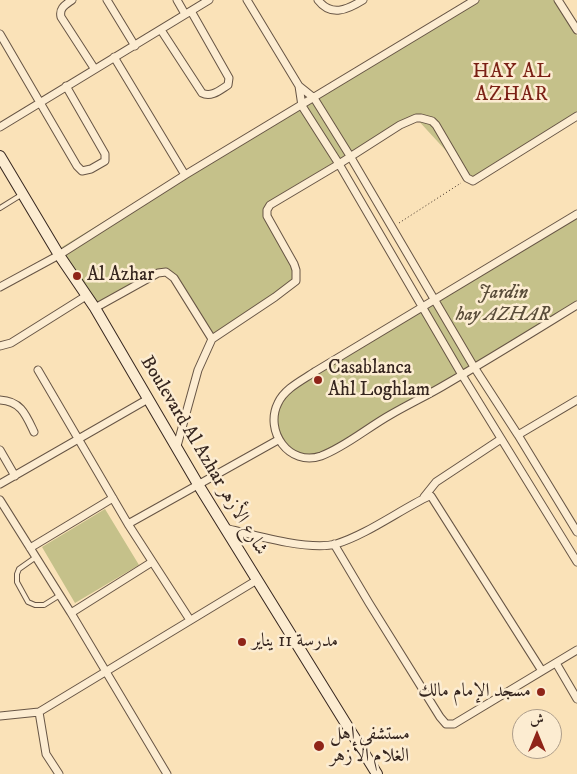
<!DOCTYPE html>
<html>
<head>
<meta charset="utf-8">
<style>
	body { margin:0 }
	#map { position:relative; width:577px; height:774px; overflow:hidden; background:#fae2b8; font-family:"IM FELL DW Pica",Amiri,serif }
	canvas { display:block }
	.north { position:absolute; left:512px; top:709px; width:50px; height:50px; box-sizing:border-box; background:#fcecd1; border:1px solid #ad9d8a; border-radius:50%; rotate:0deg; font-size:14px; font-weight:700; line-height:20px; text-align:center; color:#36261f }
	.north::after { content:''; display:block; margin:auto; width:18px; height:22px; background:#8f2418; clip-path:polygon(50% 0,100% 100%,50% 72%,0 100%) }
</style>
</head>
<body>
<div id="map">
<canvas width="577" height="774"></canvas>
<div class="north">ش</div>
</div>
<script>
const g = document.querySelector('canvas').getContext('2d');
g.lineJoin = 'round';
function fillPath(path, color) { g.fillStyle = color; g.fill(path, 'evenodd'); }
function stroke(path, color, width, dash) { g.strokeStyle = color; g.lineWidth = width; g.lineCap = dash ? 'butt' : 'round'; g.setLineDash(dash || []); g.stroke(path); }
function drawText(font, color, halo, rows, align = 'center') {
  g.font = font + ' "IM FELL DW Pica",Amiri,serif'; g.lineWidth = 5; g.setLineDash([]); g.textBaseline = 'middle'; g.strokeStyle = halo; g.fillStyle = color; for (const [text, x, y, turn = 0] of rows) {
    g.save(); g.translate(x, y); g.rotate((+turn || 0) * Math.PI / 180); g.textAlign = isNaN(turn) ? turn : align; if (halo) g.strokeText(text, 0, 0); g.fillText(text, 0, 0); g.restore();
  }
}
fillPath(new Path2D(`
	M 472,0 L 556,0 L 577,36 L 577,116 L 471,178 L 416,118 L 348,154 L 284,192 L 268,205 L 296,281 L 212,339 L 164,268 L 92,308 L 57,250 L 308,97 L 330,125 L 314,98 Z
	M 577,214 L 577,303 L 327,455 C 301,458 297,457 276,440 L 273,419 L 281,398 L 296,385 Z
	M 105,509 L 139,565 L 75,603 L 42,547 Z`), '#c5c18a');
const lane = new Path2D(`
	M 0,208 L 21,195
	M 36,557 L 19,569 L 17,574 L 17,582 L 28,602 L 35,605 L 44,605 L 60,595`);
const street = new Path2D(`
	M 72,0 C 65,5 59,8 61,17 L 94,68
	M 107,0 L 135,46
	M 177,0 L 185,14
	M 247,0 L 299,86 L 314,98 L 350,156 L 474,367 L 518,435 L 577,532
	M 318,0 C 331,17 347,10 363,0
	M 558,0 L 577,30
	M 161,30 L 202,93 C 211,98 220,90 228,85 L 229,78 L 191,11
	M 0,34 L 77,166 L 82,171 L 91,169 L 105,161 L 105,154 L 66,86
	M 114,57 L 185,175
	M 299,86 L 302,106 L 339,164 L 462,375 L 577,562
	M 0,127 L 209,0
	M 577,214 L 316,371 C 303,380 285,388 278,403 C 264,431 289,467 321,456 C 345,447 367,428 390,415 C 407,405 426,396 443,386 C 488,360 533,332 577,305
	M 0,287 L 59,255 L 185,175 L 475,0
	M 95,308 L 158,273 L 166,272 L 174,278 L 212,339
	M 0,346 L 11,343 L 86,296
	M 38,370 L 128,524 L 190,620
	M 0,400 C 21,401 26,415 34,432
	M 518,435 L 577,400
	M 177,446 L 198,370 L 212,339 L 275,297 L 296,281 L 296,270 L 294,264 L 267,216 L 267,210 L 270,205 L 339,164 L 400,125 L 416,118 L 421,118 L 432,121 L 436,125 L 467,178 L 473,181 L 577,116
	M 0,450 L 15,476
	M 0,484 L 148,399
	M 424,497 L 436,482 L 501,439
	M 0,500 L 71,613 L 167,774
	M 128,524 L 278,440
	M 225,528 C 253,535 309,551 336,544 C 366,535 400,510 429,496 L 431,496 L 542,671
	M 334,544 L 369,603 L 440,717 L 446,724 L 454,724 L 577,650
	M 30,548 L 113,498
	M 71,613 L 152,562
	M 556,663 L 577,699
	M 39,712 L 46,754 L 59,774
	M 0,716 L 39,712 L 257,580`);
const secondary = new Path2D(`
	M 0,156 L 59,255 L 95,308 L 199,486 L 377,774`);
stroke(lane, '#675545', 6);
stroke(street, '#675545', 9);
stroke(secondary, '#36261f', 12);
stroke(new Path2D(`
	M 399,223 L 461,183`), '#36261f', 1, [1, 2.5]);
stroke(lane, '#fcecd1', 4);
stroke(street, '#fcecd1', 7);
stroke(secondary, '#fcecd1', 10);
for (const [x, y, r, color] of [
	[77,276,5,"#8f2418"],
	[318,380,5,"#8f2418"],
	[242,642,5,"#8f2418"],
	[541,692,5,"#8f2418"],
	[319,746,6,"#8f2418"]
]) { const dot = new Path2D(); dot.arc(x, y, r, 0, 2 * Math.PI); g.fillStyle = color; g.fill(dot); stroke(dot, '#fcecd1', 2); }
drawText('19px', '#36261f', '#fcecd1', [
	["Al Azhar",87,276],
	["Casablanca",328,369],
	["Ahl Loghlam",328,391],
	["مدرسة 11 يناير",252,642],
	["مسجد الإمام مالك",531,692,"right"],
	["مستشفى اهل",330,735],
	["الغلام الأزهر",330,757]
], 'left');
drawText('italic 19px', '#5a4d3a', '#fcecd1', [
	["Jardin",503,294],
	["hay AZHAR",503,316]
]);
drawText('19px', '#36261f', '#fcecd1', [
	["Boulevard Al Azhar شارع الأزهر",203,456,59]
]);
g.letterSpacing = '1px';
drawText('20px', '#7a1f14', '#fcecd1', [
	["HAY AL",512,73],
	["AZHAR",512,96]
]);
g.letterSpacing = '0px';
</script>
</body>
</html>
